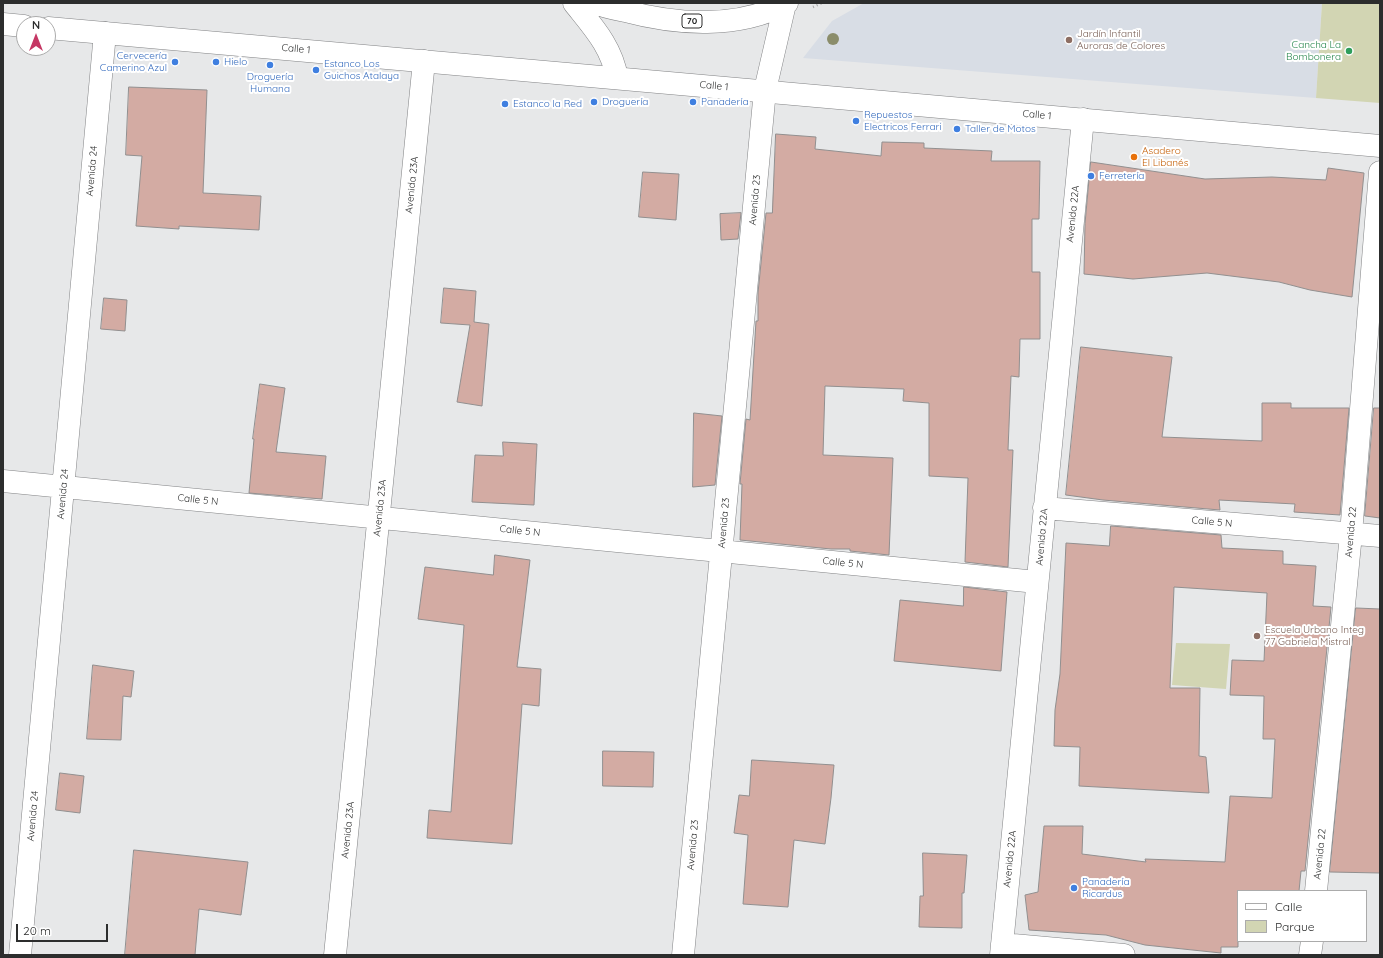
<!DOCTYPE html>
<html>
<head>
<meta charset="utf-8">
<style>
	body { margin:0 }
	#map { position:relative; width:1383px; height:958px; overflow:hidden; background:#e7e8e9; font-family:Quicksand,sans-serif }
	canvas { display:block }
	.frame { position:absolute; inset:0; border:4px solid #2c2d2d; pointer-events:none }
	.legend { position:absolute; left:1237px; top:890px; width:130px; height:52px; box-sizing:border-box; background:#fff; border:1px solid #ababab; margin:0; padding:5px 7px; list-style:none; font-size:12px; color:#2c2d2d }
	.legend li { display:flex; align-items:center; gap:8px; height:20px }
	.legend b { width:20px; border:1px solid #ababab }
	.north { position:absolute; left:16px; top:16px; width:40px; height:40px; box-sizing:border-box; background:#fff; border:1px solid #ababab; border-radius:50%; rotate:0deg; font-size:11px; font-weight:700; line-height:16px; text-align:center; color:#2c2d2d }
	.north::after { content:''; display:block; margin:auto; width:14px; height:18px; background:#c53764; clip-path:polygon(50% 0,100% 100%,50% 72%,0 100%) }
	.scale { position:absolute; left:16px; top:924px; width:92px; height:18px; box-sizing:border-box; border:2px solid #2c2d2d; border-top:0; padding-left:5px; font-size:12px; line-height:14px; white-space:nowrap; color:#2c2d2d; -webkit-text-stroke:3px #fff; paint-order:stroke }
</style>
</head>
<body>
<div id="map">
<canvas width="1383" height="958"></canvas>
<div class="frame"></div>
<ul class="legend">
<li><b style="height:5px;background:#fff"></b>Calle</li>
<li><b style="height:11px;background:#d2d5b3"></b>Parque</li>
</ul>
<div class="north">N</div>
<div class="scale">20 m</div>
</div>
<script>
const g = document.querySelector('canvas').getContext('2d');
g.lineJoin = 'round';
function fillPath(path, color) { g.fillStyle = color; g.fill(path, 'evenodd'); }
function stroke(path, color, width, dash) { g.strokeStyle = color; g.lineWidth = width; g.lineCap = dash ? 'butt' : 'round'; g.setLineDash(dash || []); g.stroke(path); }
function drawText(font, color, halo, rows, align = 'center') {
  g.font = font + ' Quicksand,sans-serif'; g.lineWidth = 4; g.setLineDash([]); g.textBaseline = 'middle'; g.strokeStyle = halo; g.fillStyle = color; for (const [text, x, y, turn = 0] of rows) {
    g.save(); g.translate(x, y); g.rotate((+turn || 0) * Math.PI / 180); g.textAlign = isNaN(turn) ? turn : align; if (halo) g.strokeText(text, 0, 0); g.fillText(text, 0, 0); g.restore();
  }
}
fillPath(new Path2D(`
	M 864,3 L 1322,3 L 1316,98 L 803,58 L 832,21 Z`), '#d8dde5');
fillPath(new Path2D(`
	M 1322,3 L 1380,3 L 1380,103 L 1316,98 Z
	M 1176,643 L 1230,644 L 1226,689 L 1172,685 Z`), '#d2d5b3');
const building = new Path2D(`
	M 129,87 L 207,90 L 203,193 L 261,196 L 259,230 L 179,226 L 179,229 L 136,226 L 142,156 L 126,155 Z
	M 776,134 L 816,137 L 815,149 L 881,156 L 882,142 L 924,143 L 924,148 L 992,151 L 991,161 L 1040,161 L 1039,219 L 1032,219 L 1032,272 L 1040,272 L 1040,339 L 1020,339 L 1019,377 L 1011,376 L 1008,450 L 1013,450 L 1008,567 L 965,562 L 968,478 L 929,476 L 929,403 L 903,401 L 904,389 L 825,386 L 823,455 L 893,458 L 889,555 L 850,551 L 850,549 L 831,549 L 740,540 L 742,484 L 740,484 L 746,419 L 750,420 L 756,321 L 758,321 L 758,293 L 766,213 L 772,213 Z
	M 1091,162 L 1205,179 L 1272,177 L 1326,180 L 1328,168 L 1364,173 L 1352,297 L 1310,290 L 1279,282 L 1207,273 L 1133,279 L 1084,274 L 1085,224 Z
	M 643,172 L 679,174 L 676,220 L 639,217 Z
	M 741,213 L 738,239 L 721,240 L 720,214 Z
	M 444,288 L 476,291 L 474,322 L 489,324 L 482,406 L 457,402 L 470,325 L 441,323 Z
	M 104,298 L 127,300 L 125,331 L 101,329 Z
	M 1081,347 L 1172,357 L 1162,437 L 1262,441 L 1262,403 L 1291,403 L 1291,408 L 1349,408 L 1340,515 L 1294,512 L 1295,504 L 1219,500 L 1220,510 L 1103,500 L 1066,495 Z
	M 260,384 L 285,388 L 276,452 L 326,456 L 322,499 L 249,493 L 254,439 L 253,439 Z
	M 1374,408 L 1380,408 L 1380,518 L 1365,516 Z
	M 694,413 L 722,416 L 715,485 L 693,487 Z
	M 503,442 L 537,444 L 534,505 L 472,502 L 475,455 L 503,456 Z
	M 1111,526 L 1221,535 L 1222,548 L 1283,551 L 1283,564 L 1316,566 L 1313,606 L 1331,607 L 1305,871 L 1301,871 L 1299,891 L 1238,891 L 1238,947 L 1221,947 L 1221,953 L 1145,945 L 1106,935 L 1029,930 L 1025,895 L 1038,892 L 1044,826 L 1083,826 L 1082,854 L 1146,862 L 1145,859 L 1225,862 L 1230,796 L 1272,798 L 1275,739 L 1263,739 L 1264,696 L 1230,695 L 1232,660 L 1264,661 L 1267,593 L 1174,587 L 1170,688 L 1200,688 L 1199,756 L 1206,757 L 1209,793 L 1079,786 L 1080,747 L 1054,746 L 1055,710 L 1060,674 L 1066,543 L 1109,546 Z
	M 495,555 L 530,560 L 517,667 L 541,669 L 539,706 L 522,704 L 512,844 L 427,838 L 429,810 L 451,812 L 464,625 L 418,619 L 425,567 L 493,575 Z
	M 964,587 L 1007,592 L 1001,671 L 894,661 L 900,600 L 963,606 Z
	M 1356,608 L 1380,609 L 1380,873 L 1330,872 Z
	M 93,665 L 134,671 L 131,697 L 123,696 L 121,740 L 87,739 Z
	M 603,751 L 654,752 L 653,787 L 603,786 Z
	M 752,760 L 834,765 L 831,798 L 825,844 L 794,840 L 788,907 L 743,904 L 748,835 L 734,833 L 739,795 L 749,796 Z
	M 60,773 L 84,776 L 80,813 L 56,810 Z
	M 134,850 L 248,862 L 241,915 L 199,909 L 195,955 L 125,955 Z
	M 923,853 L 967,855 L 964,893 L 962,893 L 962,928 L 919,927 L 920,896 L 923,896 Z`);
fillPath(building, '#d3aba3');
stroke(building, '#918f8f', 1);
const minor = new Path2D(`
	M 3,481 L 1037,582
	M 1044,508 L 1380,536
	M 1316,891 L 1351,534 L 1380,172
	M 1002,944 L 1124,955
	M 20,955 L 105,33
	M 335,955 L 424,61
	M 683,955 L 765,90
	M 1001,955 L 1083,119
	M 1310,955 L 1312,941`);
const tertiary = new Path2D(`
	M 3,24 L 24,26
	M 48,28 L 1380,146`);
const primary = new Path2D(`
	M 574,3 C 593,27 612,47 617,78
	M 595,3 C 604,7 615,9 625,11 C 677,25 738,29 787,3
	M 765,90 L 785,4`);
stroke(minor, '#828385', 23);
stroke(tertiary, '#828385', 23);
stroke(primary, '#828385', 23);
stroke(new Path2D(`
	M 813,7 L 822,3`), '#a6a7a8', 2.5, [1, 3]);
stroke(minor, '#fff', 22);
stroke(tertiary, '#fff', 22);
stroke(primary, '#fff', 22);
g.fillStyle = '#8b8d6b';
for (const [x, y] of [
	[833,39]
]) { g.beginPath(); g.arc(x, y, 6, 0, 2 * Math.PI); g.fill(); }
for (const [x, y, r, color] of [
	[1069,40,4,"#8d6e63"],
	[1349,51,4,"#2e9e5b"],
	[175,62,4,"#3f7fe0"],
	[216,62,4,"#3f7fe0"],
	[270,65,4,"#3f7fe0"],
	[316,70,4,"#3f7fe0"],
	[594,102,4,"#3f7fe0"],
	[693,102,4,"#3f7fe0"],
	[505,104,4,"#3f7fe0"],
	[856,121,4,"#3f7fe0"],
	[957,129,4,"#3f7fe0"],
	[1134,157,4,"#e8710a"],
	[1091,176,4,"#3f7fe0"],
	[1257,636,4,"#8d6e63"],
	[1074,888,4,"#3f7fe0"]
]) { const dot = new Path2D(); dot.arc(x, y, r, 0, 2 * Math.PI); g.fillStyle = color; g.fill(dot); stroke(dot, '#fff', 1.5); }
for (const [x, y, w] of [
	[692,21,20]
]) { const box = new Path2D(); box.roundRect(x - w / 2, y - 7, w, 14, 3); g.fillStyle = '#fff'; g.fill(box); stroke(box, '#2c2d2d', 1); }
drawText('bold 9px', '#2c2d2d', null, [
	["70",692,21]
]);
drawText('10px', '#785e54', '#fff', [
	["Jardín Infantil",1077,34],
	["Auroras de Colores",1077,46],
	["Escuela Urbano Integ",1265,630],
	["77 Gabriela Mistral",1265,642]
], 'left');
drawText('10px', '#27864d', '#fff', [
	["Cancha La",1341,45],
	["Bombonera",1341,57]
], 'right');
drawText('10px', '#2c2d2d', '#fff', [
	["Calle 1",296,49,5],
	["Calle 1",714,86,5],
	["Calle 1",1037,115,5],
	["Avenida 24",92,171,-85],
	["Avenida 23A",412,185,-84],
	["Avenida 23",755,200,-85],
	["Avenida 22A",1073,214,-84],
	["Avenida 24",63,494,-85],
	["Calle 5 N",198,500,6],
	["Avenida 23A",380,508,-84],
	["Calle 5 N",1212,522,5],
	["Avenida 23",724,523,-85],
	["Calle 5 N",520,531,6],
	["Avenida 22",1351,532,-85],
	["Avenida 22A",1042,537,-85],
	["Calle 5 N",843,563,6],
	["Avenida 24",33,816,-85],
	["Avenida 23A",348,830,-84],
	["Avenida 23",693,845,-85],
	["Avenida 22",1320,854,-84],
	["Avenida 22A",1010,859,-84]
]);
drawText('10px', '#366cbe', '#fff', [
	["Cervecería",167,56,"right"],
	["Camerino Azul",167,68,"right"],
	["Hielo",224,62],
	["Estanco Los",324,64],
	["Guichos Atalaya",324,76],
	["Droguería",270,77,"center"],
	["Humana",270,89,"center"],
	["Droguería",602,102],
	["Panadería",701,102],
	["Estanco la Red",513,104],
	["Repuestos",864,115],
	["Electricos Ferrari",864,127],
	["Taller de Motos",965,129],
	["Ferretería",1099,176],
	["Panadería",1082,882],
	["Ricardus",1082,894]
], 'left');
drawText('10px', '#c56008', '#fff', [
	["Asadero",1142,151],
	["El Libanés",1142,163]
], 'left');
</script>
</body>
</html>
